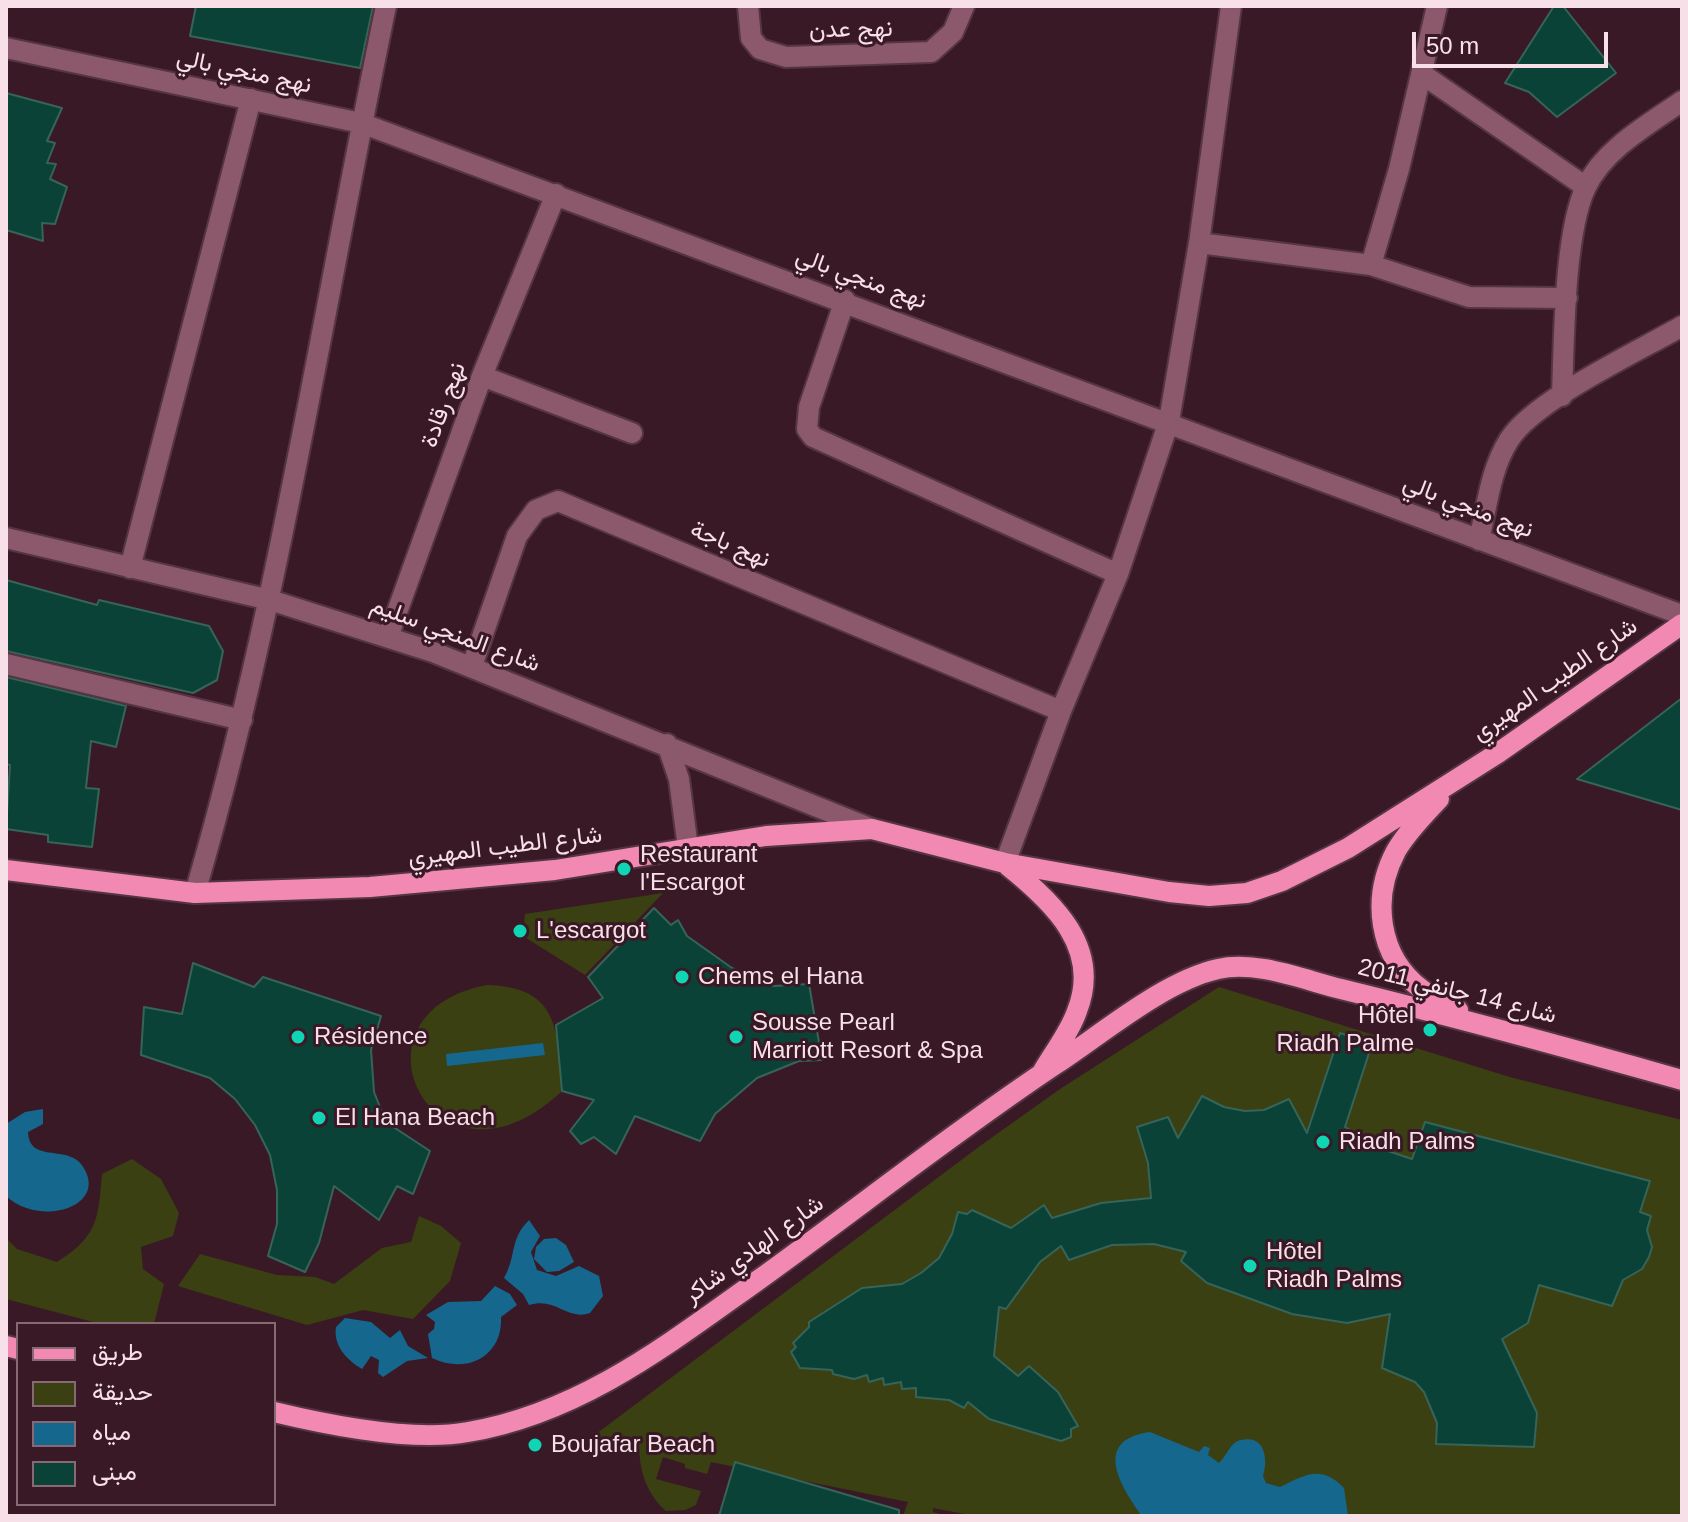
<!DOCTYPE html>
<html>
<head>
<meta charset="utf-8">
<style>
	body { margin:0 }
	#map { position:relative; width:1688px; height:1522px; overflow:hidden; background:#3a1926; font-family:Arial,Vazirmatn,sans-serif }
	canvas { display:block }
	.frame { position:absolute; inset:0; border:8px solid #f7e0e7; pointer-events:none }
	.legend { position:absolute; left:16px; top:1322px; width:260px; height:184px; box-sizing:border-box; background:#3a1926; border:2px solid #866973; margin:0; padding:10px 14px; list-style:none; font-size:24px; color:#f7e0e7 }
	.legend li { display:flex; align-items:center; gap:16px; height:40px }
	.legend b { width:40px; border:2px solid #866973 }
	.scale { position:absolute; left:1412px; top:32px; width:196px; height:36px; box-sizing:border-box; border:4px solid #f7e0e7; border-top:0; padding-left:10px; font-size:24px; line-height:28px; white-space:nowrap; color:#f7e0e7; -webkit-text-stroke:6px #3a1926; paint-order:stroke }
</style>
</head>
<body>
<div id="map">
<canvas width="1688" height="1522"></canvas>
<div class="frame"></div>
<ul class="legend">
<li><b style="height:10px;background:#f189b2"></b>طريق</li>
<li><b style="height:22px;background:#3a4011"></b>حديقة</li>
<li><b style="height:22px;background:#15678e"></b>مياه</li>
<li><b style="height:22px;background:#0b4237"></b>مبنى</li>
</ul>
<div class="scale">50 m</div>
</div>
<script>
const g = document.querySelector('canvas').getContext('2d');
g.lineJoin = 'round';
function fillPath(path, color) { g.fillStyle = color; g.fill(path, 'evenodd'); }
function stroke(path, color, width, dash) { g.strokeStyle = color; g.lineWidth = width; g.lineCap = dash ? 'butt' : 'round'; g.setLineDash(dash || []); g.stroke(path); }
function drawText(font, color, halo, rows, align = 'center') {
  g.font = font + ' Arial,Vazirmatn,sans-serif'; g.lineWidth = 6; g.setLineDash([]); g.textBaseline = 'middle'; g.strokeStyle = halo; g.fillStyle = color; for (const [text, x, y, turn = 0] of rows) {
    g.save(); g.translate(x, y); g.rotate((+turn || 0) * Math.PI / 180); g.textAlign = isNaN(turn) ? turn : align; if (halo) g.strokeText(text, 0, 0); g.fillText(text, 0, 0); g.restore();
  }
}
fillPath(new Path2D(`
	M 663,893 L 585,975 L 523,936 L 525,914 Z
	M 487,985 C 561,987 557,1032 562,1091 C 435,1211 336,1013 487,985 Z
	M 1219,987 L 1513,1078 L 1682,1120 L 1682,1516 L 975,1516 L 933,1508 L 933,1512 L 947,1516 L 903,1516 L 908,1502 L 711,1462 L 707,1474 L 685,1468 L 685,1464 L 663,1457 L 656,1479 L 701,1491 L 696,1505 L 685,1510 L 666,1511 C 647,1494 640,1473 639,1447 L 592,1437 L 980,1146 L 1060,1089 Z
	M 132,1159 L 161,1179 L 179,1213 L 173,1236 L 141,1247 L 143,1269 L 164,1284 L 154,1324 L 101,1324 L 6,1299 L 6,1238 L 17,1249 L 57,1262 C 98,1236 98,1220 102,1174 Z
	M 419,1216 L 441,1226 L 461,1243 L 450,1281 L 413,1319 L 363,1310 L 307,1325 L 178,1286 L 200,1254 L 277,1275 L 315,1277 L 334,1284 L 382,1248 L 411,1242 Z`), '#3a4011');
fillPath(new Path2D(`
	M 543,1043 L 545,1055 L 447,1066 L 446,1054 Z
	M 43,1109 L 43,1124 L 28,1132 C 29,1163 66,1145 81,1164 C 112,1205 42,1229 6,1196 L 6,1124 L 25,1112 Z
	M 529,1220 L 540,1236 L 531,1252 L 537,1270 L 556,1276 L 579,1266 L 599,1276 L 603,1296 L 590,1313 C 566,1321 557,1297 529,1305 L 523,1294 L 504,1278 C 517,1255 509,1240 529,1220 Z
	M 556,1238 L 566,1245 L 574,1262 L 559,1271 L 547,1272 L 534,1259 L 536,1247 L 544,1239 Z
	M 495,1286 L 510,1294 L 517,1305 L 501,1317 C 503,1356 467,1375 432,1358 L 428,1334 L 434,1329 L 435,1322 L 426,1315 L 448,1302 L 481,1301 Z
	M 345,1318 L 371,1322 L 390,1338 L 400,1330 L 408,1346 L 428,1358 L 407,1361 L 383,1377 L 378,1373 L 379,1360 L 371,1356 L 362,1369 C 347,1360 333,1346 336,1327 Z
	M 1150,1432 L 1199,1452 L 1204,1446 L 1210,1448 L 1208,1455 L 1219,1463 C 1227,1456 1230,1442 1241,1440 C 1266,1434 1268,1461 1263,1476 L 1266,1483 L 1280,1487 C 1305,1475 1321,1464 1344,1488 L 1348,1516 L 1142,1516 C 1121,1487 1091,1440 1150,1432 Z`), '#15678e');
const building = new Path2D(`
	M 196,6 L 373,6 L 360,68 L 190,36 Z
	M 1554,6 L 1563,6 L 1616,73 L 1557,117 L 1529,92 L 1505,83 Z
	M 6,93 L 62,108 L 47,141 L 55,143 L 47,163 L 56,164 L 50,179 L 67,187 L 55,224 L 42,223 L 43,241 L 6,230 Z
	M 6,580 L 97,605 L 99,600 L 209,626 L 223,651 L 217,680 L 193,693 L 6,651 Z
	M 6,677 L 126,706 L 116,747 L 91,741 L 86,788 L 99,789 L 92,847 L 48,842 L 48,835 L 6,829 L 10,765 L 6,764 Z
	M 1682,698 L 1682,810 L 1577,779 Z
	M 654,908 L 671,925 L 678,920 L 687,936 L 732,968 L 774,986 L 809,984 L 822,1060 L 799,1061 L 757,1078 L 715,1114 L 700,1141 L 635,1116 L 616,1154 L 594,1137 L 581,1144 L 570,1131 L 594,1100 L 562,1091 L 556,1025 L 603,998 L 588,977 Z
	M 193,963 L 254,987 L 263,977 L 381,1016 L 371,1050 L 374,1092 L 382,1112 L 395,1128 L 430,1151 L 413,1194 L 397,1186 L 379,1220 L 334,1186 L 319,1243 L 305,1272 L 268,1256 L 277,1224 L 277,1190 L 270,1155 L 255,1125 L 235,1099 L 210,1078 L 141,1055 L 144,1007 L 182,1014 Z
	M 1340,1033 L 1372,1044 L 1345,1127 L 1385,1150 L 1412,1159 L 1425,1122 L 1650,1181 L 1640,1212 L 1651,1216 L 1647,1230 L 1652,1247 L 1649,1257 L 1642,1269 L 1623,1280 L 1612,1306 L 1539,1285 L 1528,1323 L 1502,1339 L 1537,1413 L 1534,1447 L 1436,1444 L 1437,1423 L 1424,1392 L 1415,1382 L 1382,1368 L 1390,1314 L 1347,1323 L 1292,1314 L 1207,1283 L 1181,1261 L 1186,1252 L 1154,1244 L 1112,1245 L 1069,1260 L 1061,1246 L 1040,1262 L 1006,1309 L 999,1307 L 994,1356 L 1018,1376 L 1029,1366 L 1058,1392 L 1078,1426 L 1071,1429 L 1071,1437 L 1061,1441 L 989,1419 L 968,1402 L 964,1408 L 949,1400 L 916,1397 L 916,1388 L 902,1389 L 901,1382 L 884,1385 L 883,1378 L 869,1382 L 867,1375 L 854,1379 L 833,1374 L 832,1370 L 800,1368 L 791,1352 L 796,1347 L 793,1343 L 809,1327 L 809,1322 L 862,1288 L 902,1284 L 921,1273 L 939,1258 L 952,1234 L 958,1212 L 967,1214 L 972,1210 L 1011,1228 L 1044,1205 L 1052,1218 L 1101,1203 L 1151,1198 L 1148,1163 L 1137,1127 L 1168,1117 L 1178,1138 L 1202,1096 L 1224,1107 L 1245,1111 L 1264,1110 L 1289,1099 L 1307,1133 Z
	M 735,1462 L 899,1510 L 899,1516 L 719,1516 Z`);
fillPath(building, '#0b4237');
stroke(building, '#366459', 2);
const minor = new Path2D(`
	M 748,6 L 751,38 L 760,49 L 786,57 L 931,52 L 953,32 L 964,6
	M 6,48 L 361,123 L 1682,615
	M 1422,74 L 1586,187
	M 1199,243 L 1371,265 L 1469,297 L 1567,298
	M 1371,265 L 1399,169 L 1437,6
	M 845,300 L 809,407 L 807,429 L 813,437 L 1118,574
	M 482,376 L 632,433
	M 1562,396 C 1564,343 1564,232 1586,187 C 1604,149 1649,124 1682,101
	M 6,538 L 270,600 L 433,652 L 872,829
	M 1479,540 C 1487,507 1490,470 1509,440 C 1534,400 1639,351 1682,326
	M 130,568 L 251,99
	M 388,637 L 482,376 L 556,194
	M 6,664 L 242,720
	M 472,666 L 517,536 L 536,510 L 558,501 L 1061,711
	M 667,744 L 679,779 L 688,848
	M 1005,863 L 1061,711 L 1118,574 L 1169,421 L 1199,243 L 1231,6
	M 195,893 C 280,602 324,302 386,6`);
const major = new Path2D(`
	M 1439,799 C 1424,815 1407,832 1396,851 C 1371,898 1378,956 1421,989 C 1432,998 1446,1004 1458,1010
	M 1008,866 C 1053,902 1102,948 1077,1011 C 1070,1032 1054,1052 1043,1071
	M 6,870 L 195,893 L 370,887 L 555,870 L 766,836 L 872,829 L 1005,863 L 1169,892 L 1209,896 L 1247,893 L 1282,881 L 1348,848 L 1498,753 L 1682,624
	M 6,1346 L 18,1349
	M 274,1412 C 328,1425 414,1442 468,1432 C 580,1413 667,1345 757,1281 C 857,1209 954,1132 1056,1064 C 1102,1034 1164,981 1218,969 C 1256,960 1304,980 1341,989 C 1455,1017 1569,1048 1682,1080`);
stroke(minor, '#543541', 24);
stroke(major, '#543541', 24);
stroke(minor, '#8b596b', 20);
stroke(major, '#f189b2', 20);
for (const [x, y, r, color] of [
	[624,869,8,"#10d5b4"],
	[520,931,8,"#10d5b4"],
	[682,977,8,"#10d5b4"],
	[1430,1030,8,"#10d5b4"],
	[298,1037,8,"#10d5b4"],
	[736,1037,8,"#10d5b4"],
	[319,1118,8,"#10d5b4"],
	[1323,1142,8,"#10d5b4"],
	[1250,1266,8,"#10d5b4"],
	[535,1445,8,"#10d5b4"]
]) { const dot = new Path2D(); dot.arc(x, y, r, 0, 2 * Math.PI); g.fillStyle = color; g.fill(dot); stroke(dot, '#3a1926', 3); }
drawText('24px', '#f7e0e7', '#3a1926', [
	["نهج عدن",851,30,-1],
	["نهج منجي بالي",244,72,12],
	["نهج منجي بالي",861,279,20],
	["نهج رقادة",444,405,-70],
	["نهج منجي بالي",1468,507,21],
	["نهج باجة",730,545,23],
	["شارع المنجي سليم",455,635,20],
	["شارع الطيب المهيري",1555,680,-35],
	["شارع الطيب المهيري",505,847,-7],
	["شارع 14 جانفي 2011",1457,992,14],
	["شارع الهادي شاكر",754,1250,-36]
]);
drawText('24px', '#f7e0e7', '#3a1926', [
	["Restaurant",640,855],
	["l'Escargot",640,883],
	["L'escargot",536,931],
	["Chems el Hana",698,977],
	["Hôtel",1414,1016,"right"],
	["Riadh Palme",1414,1044,"right"],
	["Sousse Pearl",752,1023],
	["Marriott Resort & Spa",752,1051],
	["Résidence",314,1037],
	["El Hana Beach",335,1118],
	["Riadh Palms",1339,1142],
	["Hôtel",1266,1252],
	["Riadh Palms",1266,1280],
	["Boujafar Beach",551,1445]
], 'left');
</script>
</body>
</html>
